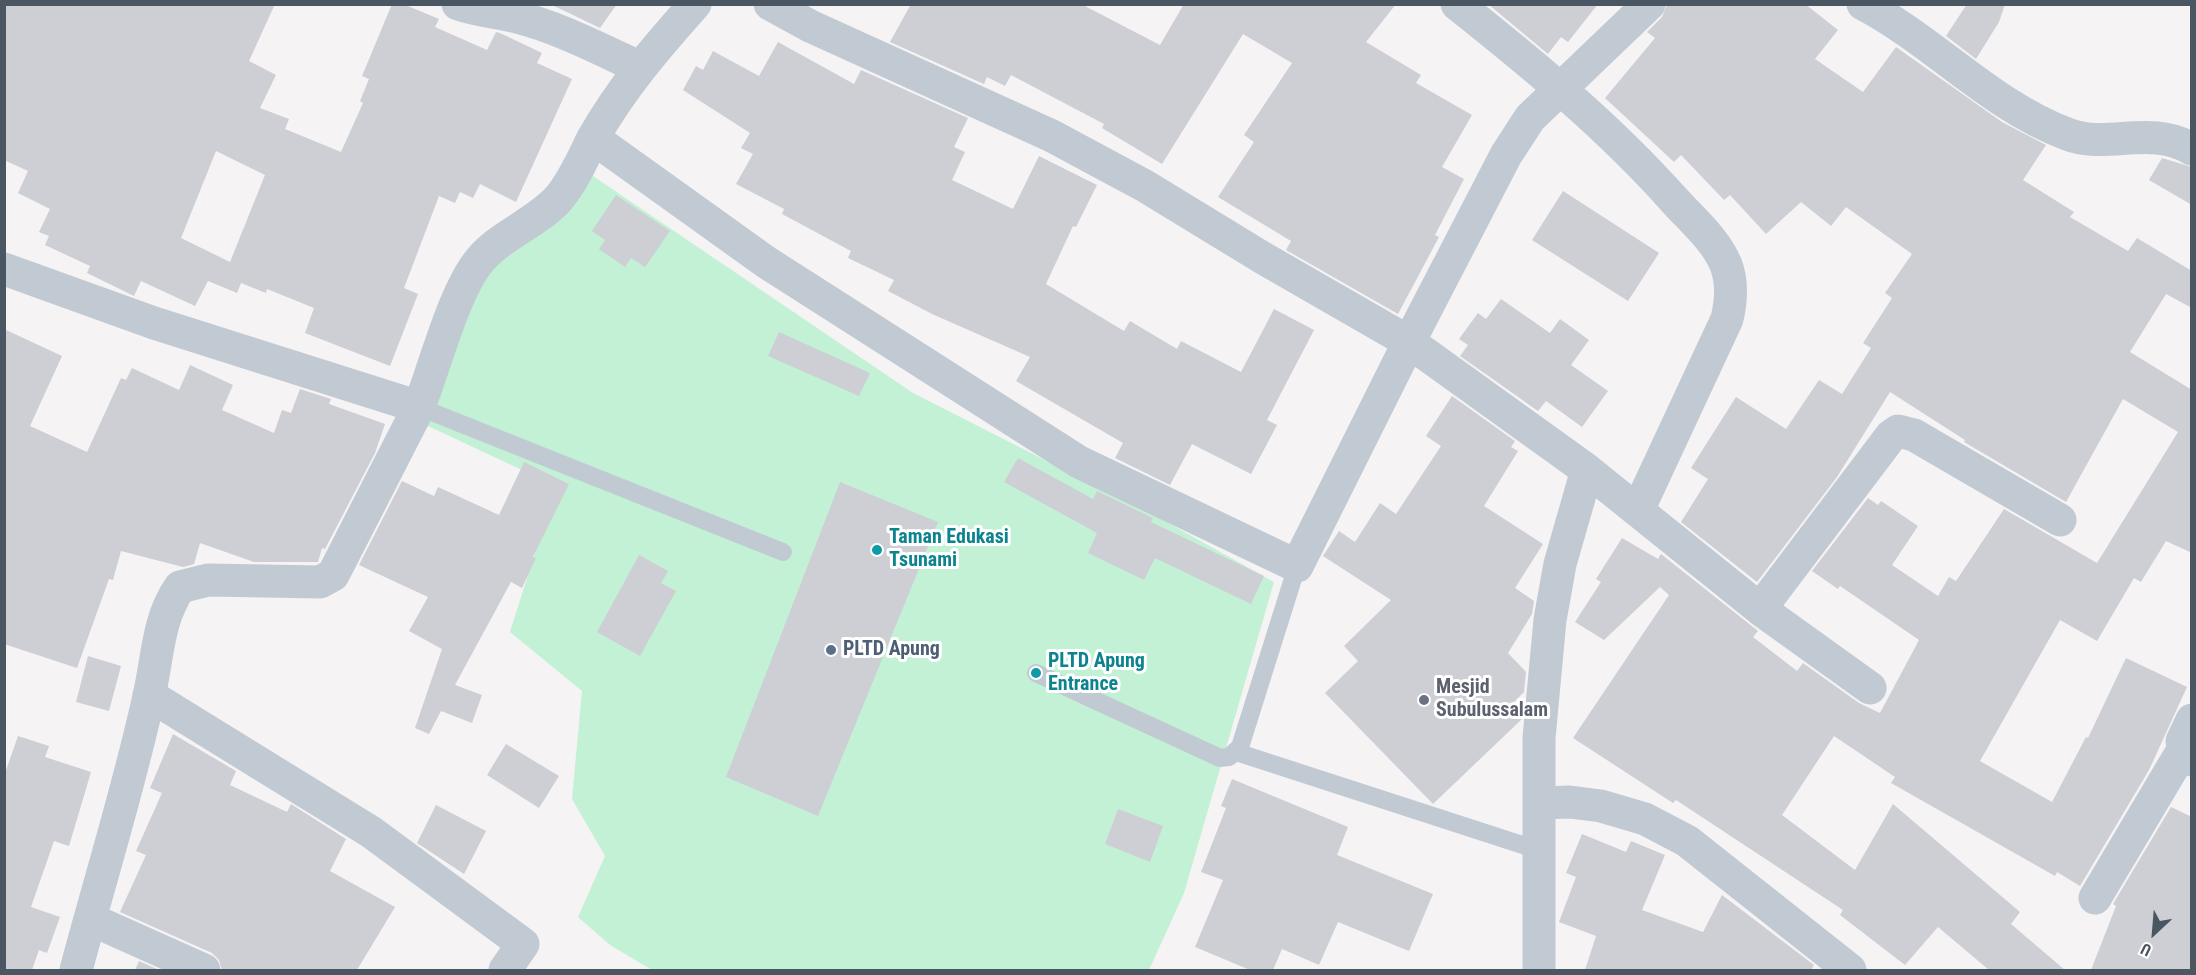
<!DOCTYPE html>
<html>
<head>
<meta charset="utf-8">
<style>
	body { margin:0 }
	#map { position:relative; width:2196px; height:975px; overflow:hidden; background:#f5f3f3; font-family:"Roboto Condensed",sans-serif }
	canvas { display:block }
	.frame { position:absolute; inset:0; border:6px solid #4a5661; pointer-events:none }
	.north { position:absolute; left:2124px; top:903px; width:60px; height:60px; -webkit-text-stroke:4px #fff; paint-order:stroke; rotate:206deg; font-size:16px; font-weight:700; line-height:24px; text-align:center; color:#4a5661 }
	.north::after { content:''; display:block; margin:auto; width:21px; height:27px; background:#4a5661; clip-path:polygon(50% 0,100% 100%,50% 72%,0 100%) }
</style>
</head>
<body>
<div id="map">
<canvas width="2196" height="975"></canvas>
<div class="frame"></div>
<div class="north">U</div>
</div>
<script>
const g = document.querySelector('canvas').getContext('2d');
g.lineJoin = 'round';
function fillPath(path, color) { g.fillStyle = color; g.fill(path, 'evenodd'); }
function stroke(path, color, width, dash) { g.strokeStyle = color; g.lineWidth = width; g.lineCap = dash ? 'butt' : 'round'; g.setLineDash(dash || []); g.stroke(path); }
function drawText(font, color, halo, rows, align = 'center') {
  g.font = font + ' "Roboto Condensed",sans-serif'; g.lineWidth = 6; g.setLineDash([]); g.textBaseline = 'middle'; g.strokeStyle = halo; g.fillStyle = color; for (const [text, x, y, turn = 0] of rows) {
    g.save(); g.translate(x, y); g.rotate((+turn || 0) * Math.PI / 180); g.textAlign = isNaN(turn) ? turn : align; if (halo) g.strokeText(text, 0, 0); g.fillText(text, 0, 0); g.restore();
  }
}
fillPath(new Path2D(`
	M 590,174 L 913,393 L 1161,519 L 1274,582 L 1184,893 L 1149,970 L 652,970 L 610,945 L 578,917 L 605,856 L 572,799 L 582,691 L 510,632 L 556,486 L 426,425 L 484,267 Z`), '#c3f1d5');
fillPath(new Path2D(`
	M 4,4 L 275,4 L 249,61 L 276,75 L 260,108 L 289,119 L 285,129 L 341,152 L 363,103 L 360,101 L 369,79 L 362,76 L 392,4 L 403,4 L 439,19 L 435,27 L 487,50 L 496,32 L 500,33 L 542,53 L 537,63 L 572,79 L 516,202 L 480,184 L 473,198 L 460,192 L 455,203 L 439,196 L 404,288 L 418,294 L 390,366 L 305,333 L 314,308 L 267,289 L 266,293 L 241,283 L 237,293 L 208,281 L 195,306 L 141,281 L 134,296 L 87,273 L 90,266 L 45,245 L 49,236 L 39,232 L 50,209 L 18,193 L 28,171 L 4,160 ZM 216,151 L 265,175 L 230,262 L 181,238 Z
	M 550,4 L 617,4 L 600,28 Z
	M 911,4 L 1081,4 L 1160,45 L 1184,4 L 1396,4 L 1366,42 L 1421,75 L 1416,83 L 1472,115 L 1442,167 L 1464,179 L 1435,235 L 1439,237 L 1398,314 L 1286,250 L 1291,241 L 1218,197 L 1254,142 L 1244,135 L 1292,63 L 1243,34 L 1162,164 L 1102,128 L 1104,124 L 1011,75 L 1005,86 L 987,77 L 984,84 L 890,42 Z
	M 1488,4 L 1598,4 L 1568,42 L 1561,37 L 1548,54 Z
	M 1667,4 L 1805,4 L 1838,30 L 1815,59 L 1863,92 L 1896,47 L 2002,122 L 2046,145 L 2023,180 L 2074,212 L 2070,217 L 2128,251 L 2137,238 L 2192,271 L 2192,308 L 2166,294 L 2130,352 L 2192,390 L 2192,553 L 2166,541 L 2141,582 L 2134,578 L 2097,641 L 2060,620 L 1980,761 L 2052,802 L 2086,737 L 2088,738 L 2126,658 L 2187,687 L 2149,770 L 2080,886 L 2057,872 L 2055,876 L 1891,783 L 1895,777 L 1834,736 L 1782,815 L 1855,870 L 1893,804 L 2020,912 L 2011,924 L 2065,970 L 1989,970 L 1938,927 L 1905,965 L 1840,915 L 1843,910 L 1676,800 L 1673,803 L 1573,738 L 1669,595 L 1660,587 L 1604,640 L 1575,622 L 1601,582 L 1596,579 L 1622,538 L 1658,559 L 1661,554 L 1758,631 L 1753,637 L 1797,671 L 1803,663 L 1859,703 L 1880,713 L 1919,640 L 1840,586 L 1838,589 L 1812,571 L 1868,498 L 1878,505 L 1881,501 L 1918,526 L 1892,565 L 1938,596 L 1949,577 L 1956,581 L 2004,509 L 2097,563 L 2178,432 L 2123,399 L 2066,502 L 1964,442 L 1965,440 L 1890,392 L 1837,477 L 1757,582 L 1681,522 L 1708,479 L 1691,468 L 1736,397 L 1786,429 L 1819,380 L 1842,394 L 1871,348 L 1863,343 L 1892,298 L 1885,293 L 1912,254 L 1846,207 L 1831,226 L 1801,202 L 1766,234 L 1730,195 L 1724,200 L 1681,155 L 1674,162 L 1605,98 L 1655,38 L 1647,32 L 1662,17 Z
	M 1967,4 L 2005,4 L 1999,22 L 1976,59 L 1946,36 Z
	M 778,42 L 854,84 L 861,70 L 968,118 L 954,147 L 965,152 L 952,180 L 1013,209 L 1039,156 L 1097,185 L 1076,227 L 1073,226 L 1046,284 L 1124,331 L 1130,321 L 1177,349 L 1181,341 L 1241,372 L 1274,309 L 1314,330 L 1267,420 L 1277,425 L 1251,474 L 1192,444 L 1170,485 L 1115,458 L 1123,443 L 1016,381 L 1030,357 L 932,314 L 888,291 L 894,280 L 848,258 L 851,251 L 782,214 L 784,209 L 736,184 L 753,154 L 741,148 L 750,133 L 683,90 L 696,66 L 703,70 L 713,51 L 759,76 Z
	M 2162,158 L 2192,167 L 2192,205 L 2149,180 Z
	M 1563,191 L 1659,253 L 1628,301 L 1532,240 Z
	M 616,195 L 670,231 L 645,267 L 631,258 L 625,267 L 599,249 L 605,240 L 592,231 Z
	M 1501,299 L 1550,333 L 1560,319 L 1589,340 L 1571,365 L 1608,391 L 1582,427 L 1546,401 L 1538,411 L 1460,356 L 1468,345 L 1459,339 L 1478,313 L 1486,319 Z
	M 4,329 L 62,356 L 30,426 L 87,452 L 121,378 L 126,380 L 132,368 L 179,390 L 190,365 L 233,385 L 222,410 L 274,433 L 282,410 L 291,413 L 300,389 L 331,399 L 329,404 L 385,424 L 375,453 L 325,549 L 322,548 L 318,562 L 254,562 L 200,543 L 194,564 L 183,567 L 121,551 L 113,580 L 109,579 L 77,668 L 4,644 Z
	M 779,332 L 870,373 L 859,396 L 768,356 Z
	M 1452,396 L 1515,441 L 1511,447 L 1518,451 L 1484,506 L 1543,544 L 1515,588 L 1534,601 L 1532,614 L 1508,653 L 1526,672 L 1524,692 L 1510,706 L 1522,719 L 1433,804 L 1325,693 L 1358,661 L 1344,646 L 1391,600 L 1323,556 L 1339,531 L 1355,542 L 1380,503 L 1396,514 L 1441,446 L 1426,436 Z
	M 1018,458 L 1093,499 L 1097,491 L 1153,518 L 1151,522 L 1264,576 L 1251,604 L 1155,558 L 1144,580 L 1088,553 L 1097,533 L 1004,482 Z
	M 524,462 L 569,484 L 533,557 L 536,558 L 522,588 L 511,582 L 455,685 L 482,695 L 472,723 L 441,711 L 429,734 L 415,728 L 442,649 L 409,631 L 428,597 L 359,565 L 402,481 L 434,496 L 438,487 L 499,515 Z
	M 840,482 L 938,522 L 818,816 L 726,777 Z
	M 639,555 L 668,571 L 661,583 L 676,591 L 640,656 L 597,632 Z
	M 88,656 L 121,666 L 109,711 L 76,702 Z
	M 173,734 L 236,771 L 230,785 L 287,812 L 291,804 L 346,839 L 330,871 L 395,907 L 357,970 L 222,970 L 219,960 L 212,953 L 120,912 L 146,855 L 136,851 L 162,793 L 150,788 Z
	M 18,736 L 49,746 L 45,757 L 91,772 L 69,846 L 54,841 L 31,907 L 60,917 L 47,953 L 39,950 L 32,970 L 4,970 L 4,776 Z
	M 506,744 L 559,776 L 539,808 L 487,775 Z
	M 1232,779 L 1348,827 L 1337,855 L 1433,894 L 1409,951 L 1338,922 L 1319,965 L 1282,949 L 1273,970 L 1250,970 L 1195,947 L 1223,880 L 1201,872 L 1226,808 L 1221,806 Z
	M 436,805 L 486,831 L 464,874 L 417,843 Z
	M 2171,807 L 2192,817 L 2192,970 L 2091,970 L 2116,906 L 2113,904 Z
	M 1118,809 L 1163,826 L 1150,862 L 1105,844 Z
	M 1582,834 L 1626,852 L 1631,841 L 1665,855 L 1642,910 L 1703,932 L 1722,895 L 1814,965 L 1811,970 L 1585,970 L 1596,936 L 1559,922 L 1576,877 L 1566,873 Z
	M 139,961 L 159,970 L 135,970 Z`), '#cdcfd5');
stroke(new Path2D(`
	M 419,407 L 783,552
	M 1036,673 L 1220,758 L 1229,757 L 1240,747 L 1297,566
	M 1236,752 L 1538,850`), '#c1cad2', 18);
stroke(new Path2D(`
	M 458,4 C 478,11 497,12 517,17 C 560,28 599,49 639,67
	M 770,4 L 810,26 L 1052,136 L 1145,186 L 1263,258 L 1409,342 L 1506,155 L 1530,118 L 1649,4
	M 1457,4 C 1535,66 1609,127 1675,201 C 1693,221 1716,240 1726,265 C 1733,283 1731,302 1727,319 L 1638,510
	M 1863,4 C 1935,42 1990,105 2067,134 C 2107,150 2150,124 2192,149
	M 593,138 C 623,86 655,49 695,4
	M 4,269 L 154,323 L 419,407 C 435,366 454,291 480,260 C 502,234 537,223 559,198 C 574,180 583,158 593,138 L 766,262 L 1079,462 L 1297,566 L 1409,342 L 1587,470 L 1760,609 L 1870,688
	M 1760,609 L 1891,436 L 1898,431 L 1914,435 L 2060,520
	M 149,695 L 371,832 L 523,944 L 505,970
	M 2192,720 L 2182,741 L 2185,755 L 2192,760
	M 1539,803 L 1570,802 L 1601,806 L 1645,819 L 1687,841 L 1850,970
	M 2095,898 L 2183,750
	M 90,919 L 204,970
	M 76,970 C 100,879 129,788 149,696 C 158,658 157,620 180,587 L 208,580 L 320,582 L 333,575 L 419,407
	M 1539,970 L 1539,738 L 1550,620 L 1560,564 L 1587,470`), '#c1cad2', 33);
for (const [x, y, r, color] of [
	[877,550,6,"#0f9aa8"],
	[831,650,6,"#5c6f8a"],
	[1036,673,6,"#0f9aa8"],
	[1424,700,6,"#6b7280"]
]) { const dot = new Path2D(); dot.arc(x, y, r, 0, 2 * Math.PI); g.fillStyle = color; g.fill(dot); stroke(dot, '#fff', 2); }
drawText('bold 20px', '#0d838f', '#fff', [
	["Taman Edukasi",889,538],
	["Tsunami",889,561],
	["PLTD Apung",1048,662],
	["Entrance",1048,685]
], 'left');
drawText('bold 20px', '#4e5e75', '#fff', [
	["PLTD Apung",843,650]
], 'left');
drawText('bold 20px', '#5b616d', '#fff', [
	["Mesjid",1436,688],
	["Subulussalam",1436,711]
], 'left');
</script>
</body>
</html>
